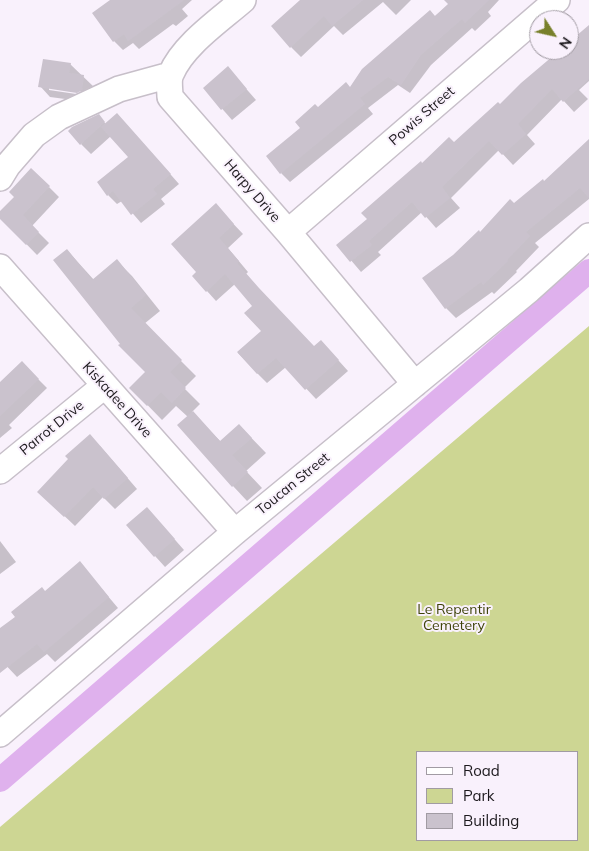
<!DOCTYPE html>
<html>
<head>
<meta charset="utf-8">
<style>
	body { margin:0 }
	#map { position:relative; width:589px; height:851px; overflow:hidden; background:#f9f1fc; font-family:Mulish,sans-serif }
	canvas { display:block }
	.legend { position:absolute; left:416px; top:751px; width:162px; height:90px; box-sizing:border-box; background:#f9f1fc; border:1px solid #a19ba3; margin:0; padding:6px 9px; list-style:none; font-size:15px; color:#1c191d }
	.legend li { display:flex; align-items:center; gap:10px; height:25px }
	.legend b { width:25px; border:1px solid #a19ba3 }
	.north { position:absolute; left:529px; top:10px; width:50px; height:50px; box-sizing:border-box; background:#f9f1fc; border:1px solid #a19ba3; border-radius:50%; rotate:125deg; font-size:14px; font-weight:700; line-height:20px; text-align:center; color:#1c191d }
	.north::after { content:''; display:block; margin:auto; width:18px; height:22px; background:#78802b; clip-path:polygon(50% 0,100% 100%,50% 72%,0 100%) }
</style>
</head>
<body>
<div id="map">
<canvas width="589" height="851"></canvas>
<ul class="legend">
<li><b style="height:6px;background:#fff"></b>Road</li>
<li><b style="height:14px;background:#cdd693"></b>Park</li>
<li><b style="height:14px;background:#cac2cd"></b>Building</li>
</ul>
<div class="north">N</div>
</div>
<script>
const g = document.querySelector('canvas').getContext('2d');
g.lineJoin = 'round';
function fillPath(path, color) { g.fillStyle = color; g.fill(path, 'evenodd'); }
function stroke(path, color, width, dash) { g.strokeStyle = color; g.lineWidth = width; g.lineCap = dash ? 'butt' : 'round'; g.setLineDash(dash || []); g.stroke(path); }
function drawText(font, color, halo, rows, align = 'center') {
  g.font = font + ' Mulish,sans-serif'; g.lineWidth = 4; g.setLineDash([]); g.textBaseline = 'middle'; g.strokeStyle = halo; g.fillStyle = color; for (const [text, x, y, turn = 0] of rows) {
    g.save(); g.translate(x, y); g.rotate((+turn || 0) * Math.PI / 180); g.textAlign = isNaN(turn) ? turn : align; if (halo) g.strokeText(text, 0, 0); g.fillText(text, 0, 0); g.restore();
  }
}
fillPath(new Path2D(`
	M 589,326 L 589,851 L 0,851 L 0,827 ZM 418,752 L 578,752 L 578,840 L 418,840 Z`), '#cdd693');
fillPath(new Path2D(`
	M 112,0 L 192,0 L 182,9 L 188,16 L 176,26 L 173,24 L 139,49 L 133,43 L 123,50 L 114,41 Z
	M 302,0 L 411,0 L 396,15 L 383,2 L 343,35 L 334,26 L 301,57 L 291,47 Z
	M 454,0 L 499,0 L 488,12 L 491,16 L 475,31 L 472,28 L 431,65 L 410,93 L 398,85 L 368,108 L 373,114 L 290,182 L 281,173 L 302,128 L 318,109 L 350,88 Z
	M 589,26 L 589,81 L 579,90 L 588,99 L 574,112 L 562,99 L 527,135 L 535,144 L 513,165 L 499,150 L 451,198 L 460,208 L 436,228 L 422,212 L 378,252 L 381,255 L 361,272 L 338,245 L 369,219 L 423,165 L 454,144 L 500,106 L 561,50 L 569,50 L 569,43 Z
	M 70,64 L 94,87 L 92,100 L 88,102 L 50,97 L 40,86 ZM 49,87 L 84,92 L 83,95 L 49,90 Z
	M 228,68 L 256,100 L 232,120 L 204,88 Z
	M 98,116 L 106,124 L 126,124 L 179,184 L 161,199 L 165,204 L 141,223 L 122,201 L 117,204 L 108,195 L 130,158 L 111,136 L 91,154 L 81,144 Z
	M 589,153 L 589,199 L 535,243 L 539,247 L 516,271 L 517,272 L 494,294 L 492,292 L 456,318 L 446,308 L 424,278 L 454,256 L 544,182 Z
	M 49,187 L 59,197 L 32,226 L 49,243 L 37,255 L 0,217 L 0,213 Z
	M 225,215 L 243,234 L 228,248 L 248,272 L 246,274 L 268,300 L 314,347 L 330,351 L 348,371 L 316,399 L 286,367 L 267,383 L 258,374 L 238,353 L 263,331 L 253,306 L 235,284 L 216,301 L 207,291 L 198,272 Z
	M 67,250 L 94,280 L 117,261 L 132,276 L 160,311 L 144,324 L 196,376 L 184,388 L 200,404 L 192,412 L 221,442 L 239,425 L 266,453 L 246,471 L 262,488 L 247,501 L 233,486 L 188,417 L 176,406 L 162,420 L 131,388 L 147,372 L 122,344 Z
	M 22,363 L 47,388 L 9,425 L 12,428 L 0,438 L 0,384 Z
	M 100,446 L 137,489 L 115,509 L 103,497 L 75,526 L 39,492 Z
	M 147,508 L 184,550 L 165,567 L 127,525 Z
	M 0,541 L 16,562 L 0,574 Z
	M 80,563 L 118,608 L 55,662 L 47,654 L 17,677 L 0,659 L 0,630 Z`), '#0003');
stroke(new Path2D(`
	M 0,780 L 589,271`), '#dfb1ed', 24);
fillPath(new Path2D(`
	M 110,0 L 184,0 L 128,41 L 124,34 L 113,42 L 92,13 Z
	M 300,0 L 363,0 L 332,26 L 324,16 L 290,48 L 271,26 Z
	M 444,0 L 489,0 L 465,23 L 462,19 L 421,55 L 401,85 L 388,77 L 360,98 L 365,104 L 280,174 L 266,156 L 300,128 L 295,122 L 315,104 L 318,107 L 346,82 L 350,87 L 362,69 L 430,10 L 435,16 L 448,4 Z
	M 589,25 L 589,79 L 563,102 L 552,89 L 518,124 L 526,134 L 502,155 L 489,141 L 442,187 L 450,198 L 425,218 L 412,202 L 369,241 L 372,245 L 350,262 L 336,245 L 367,219 L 361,213 L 421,161 L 422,163 L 449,137 L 454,142 L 498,102 L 500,104 L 521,83 L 560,50 L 569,50 L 569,42 Z
	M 43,59 L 71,63 L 69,73 L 84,75 L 82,90 L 77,93 L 38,87 Z
	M 228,66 L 247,89 L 221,110 L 203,88 Z
	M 117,113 L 171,174 L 153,189 L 157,194 L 131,215 L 113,191 L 107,196 L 97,182 L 128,157 L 101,127 Z
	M 99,114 L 105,122 L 80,145 L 68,131 L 72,127 Z
	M 589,139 L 589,198 L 580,188 L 526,232 L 530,236 L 507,260 L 508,261 L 483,285 L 481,282 L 445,309 L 422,278 L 453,255 L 479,230 L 480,232 L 510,199 L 514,203 L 543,179 L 544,181 Z
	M 31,168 L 50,186 L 23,215 L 39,232 L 26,245 L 0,219 L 0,211 L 14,197 L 9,192 Z
	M 216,203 L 234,224 L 219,238 L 239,261 L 237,263 L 259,288 L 314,346 L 321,340 L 339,360 L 305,390 L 276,358 L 257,374 L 237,352 L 261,331 L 244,313 L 252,306 L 225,274 L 206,292 L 192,276 L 196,272 L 171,244 Z
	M 67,249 L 92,280 L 117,259 L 146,295 L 131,308 L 182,360 L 170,372 L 186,388 L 172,403 L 161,392 L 147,406 L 129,388 L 145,372 L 118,345 L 120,344 L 53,260 Z
	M 22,361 L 39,379 L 0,416 L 0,382 Z
	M 193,411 L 220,441 L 239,424 L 252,438 L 232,455 L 248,472 L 232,487 L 177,425 Z
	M 90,434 L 128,478 L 104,499 L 93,487 L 64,517 L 37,492 L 68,459 L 65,456 Z
	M 147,507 L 175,539 L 154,557 L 126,525 Z
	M 80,561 L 109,597 L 44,652 L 37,644 L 0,673 L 0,628 L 15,617 L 11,612 L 42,587 L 45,591 Z`), '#cac2cd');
const minor = new Path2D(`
	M 243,0 C 220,20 183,45 171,74 C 168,80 170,90 170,97 L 288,232 L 415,384
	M 0,178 L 8,165 L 34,135 L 59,117 L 119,89 L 170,75
	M 288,232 L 557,0
	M 0,267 L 235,532
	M 0,471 L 104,386
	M 0,734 L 235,532 L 529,290 L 589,236`);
stroke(minor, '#c7bfc9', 28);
stroke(minor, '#fff', 25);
drawText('14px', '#1c191d', '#f9f1fc', [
	["Powis Street",422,116,-41],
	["Harpy Drive",252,191,49],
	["Kiskadee Drive",117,400,48],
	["Parrot Drive",52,428,-39],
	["Toucan Street",293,484,-39]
]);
drawText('14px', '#3e4309', '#f9f1fc', [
	["Le Repentir",454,610],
	["Cemetery",454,626]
]);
</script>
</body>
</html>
